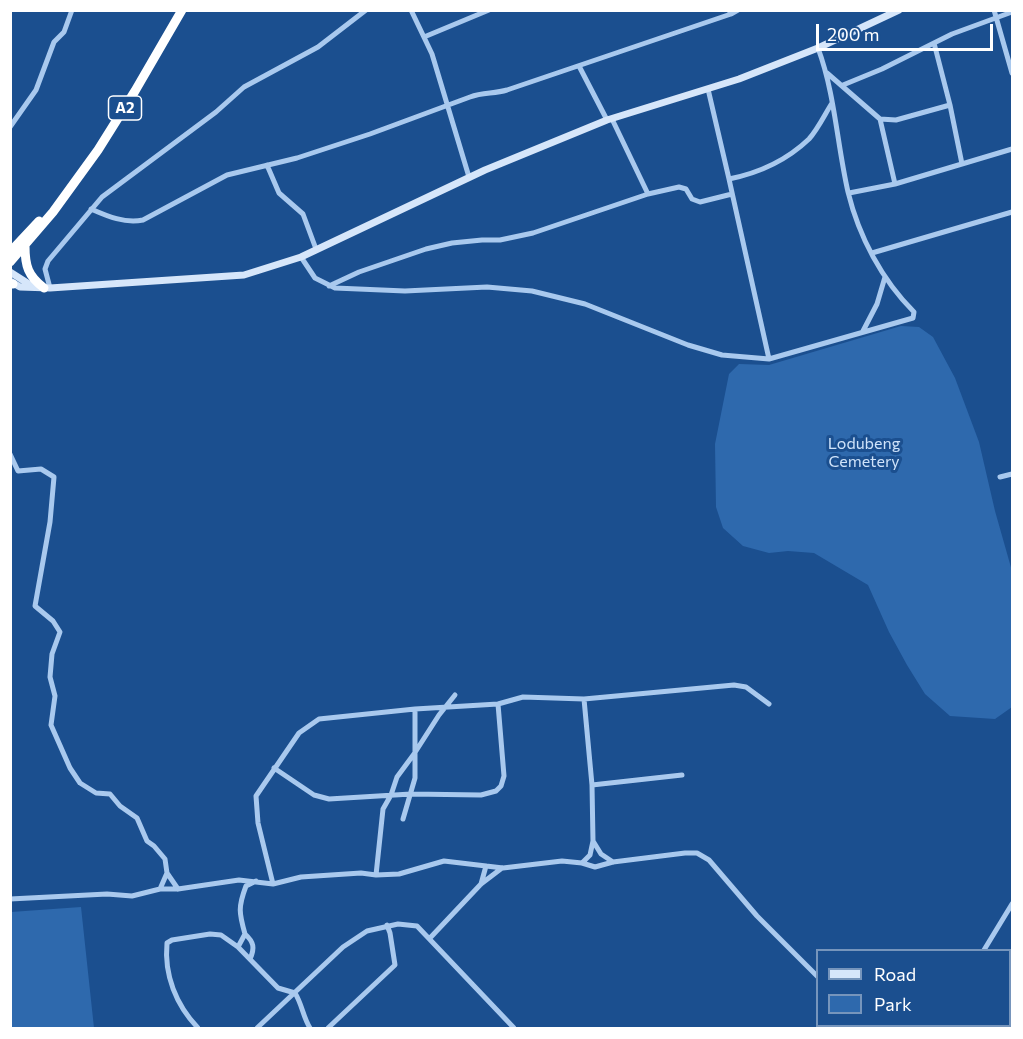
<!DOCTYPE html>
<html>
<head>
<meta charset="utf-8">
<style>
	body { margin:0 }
	#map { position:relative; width:1023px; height:1039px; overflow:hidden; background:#1b4f8f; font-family:Commissioner,sans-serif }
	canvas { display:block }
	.frame { position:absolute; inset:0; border:12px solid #fff; pointer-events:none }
	.legend { position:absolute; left:816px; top:949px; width:195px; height:78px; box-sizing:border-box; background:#1b4f8f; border:2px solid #7695bc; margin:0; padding:8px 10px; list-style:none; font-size:18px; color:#fff }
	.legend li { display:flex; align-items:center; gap:12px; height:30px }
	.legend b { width:30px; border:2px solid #7695bc }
	.scale { position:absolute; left:816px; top:24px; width:177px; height:27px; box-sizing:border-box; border:3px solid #fff; border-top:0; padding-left:8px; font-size:18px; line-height:21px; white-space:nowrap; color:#fff; -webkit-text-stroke:4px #1b4f8f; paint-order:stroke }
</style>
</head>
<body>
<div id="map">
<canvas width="1023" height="1039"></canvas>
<div class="frame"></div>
<ul class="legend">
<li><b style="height:8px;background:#d6e6fa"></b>Road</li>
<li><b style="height:16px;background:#2e69ad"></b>Park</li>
</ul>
<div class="scale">200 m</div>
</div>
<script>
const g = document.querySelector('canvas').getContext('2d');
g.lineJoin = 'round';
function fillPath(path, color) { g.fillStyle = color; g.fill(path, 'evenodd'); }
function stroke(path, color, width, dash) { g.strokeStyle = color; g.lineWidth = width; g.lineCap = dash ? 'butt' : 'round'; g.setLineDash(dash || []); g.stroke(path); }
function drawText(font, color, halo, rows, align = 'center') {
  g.font = font + ' Commissioner,sans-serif'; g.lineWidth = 6; g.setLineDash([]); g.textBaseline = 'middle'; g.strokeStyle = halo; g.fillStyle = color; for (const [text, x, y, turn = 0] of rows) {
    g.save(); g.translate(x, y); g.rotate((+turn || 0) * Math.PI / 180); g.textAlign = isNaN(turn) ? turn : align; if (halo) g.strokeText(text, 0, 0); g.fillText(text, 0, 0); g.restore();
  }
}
fillPath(new Path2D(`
	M 901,326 L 919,327 L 933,337 L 955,378 L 979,442 L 995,511 L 1012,571 L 1012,707 L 995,719 L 950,716 L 925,694 L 907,665 L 889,632 L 868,585 L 814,553 L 788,551 L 769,553 L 743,546 L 723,528 L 716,507 L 715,444 L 729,374 L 739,364 L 769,365 Z
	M 81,907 L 94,1028 L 11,1028 L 11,912 Z`), '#2e69ad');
stroke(new Path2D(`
	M 411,10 L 432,54 L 469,177
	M 729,10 L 731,14 L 738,10
	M 994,10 L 1012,73
	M 424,37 L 489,10
	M 934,43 L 950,105 L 962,164
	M 579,66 L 607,120
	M 827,73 L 880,119 L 896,120 L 950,105
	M 843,85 L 882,69 L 952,34 L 1012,12
	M 708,89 L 729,179
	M 612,119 L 648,194
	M 880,119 L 895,184
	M 10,127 L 36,90 L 54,42 L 64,32 L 72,10
	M 267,165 L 279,193 L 303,214 L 316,249
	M 849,193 L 895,184 L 1012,149
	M 91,209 C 107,216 125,224 143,220 L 227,175 L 297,158 L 370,134 L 470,97 C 483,92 494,94 507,90 L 731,14
	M 872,253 L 1012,212
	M 301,257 L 315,278 L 335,288 L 405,291 L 487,287 L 532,291 L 585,304 L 688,345 L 722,355 L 769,359 L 913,318 L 914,312 C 882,280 859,237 848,192 C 837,144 835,94 818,48
	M 329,286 L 359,272 L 426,249 L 452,243 L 482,240 L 500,240 L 533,233 L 648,194 L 679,187 L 686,189 L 692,199 L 700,202 L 732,194
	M 50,288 L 45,269 L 48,261 L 102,197 L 216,112 L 244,87 L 318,47 L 366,10
	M 863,331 L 877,304 L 885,277
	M 769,359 L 729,179 C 759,173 787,160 809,139 C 818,129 825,114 832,103
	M 10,454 L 18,471 L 41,469 L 54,477 L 50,522 L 35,606 L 53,621 L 60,632 L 52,654 L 50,677 L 55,696 L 51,725 L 70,768 L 80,783 L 96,793 L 110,794 L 120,806 L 137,818 L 147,841 L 154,846 L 165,859 L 167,873 L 178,889
	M 1000,477 L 1012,474
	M 584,699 L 592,785 L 593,841 L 601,854 L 613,862
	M 274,768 L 314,795 L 329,799 L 411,794 L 481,795 L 496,791 L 501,786 L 504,776 L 498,704
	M 592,785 L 682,775
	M 403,819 L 415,778 L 415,709
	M 582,863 L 590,855 L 593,841
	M 376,875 L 383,809 L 391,795 L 397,777 L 414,754 L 439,715 L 455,695
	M 273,884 L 258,823 L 256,796 L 299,733 L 319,719 L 415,709 L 498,704 L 523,697 L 584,699 L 734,685 L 746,687 L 769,704
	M 481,884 L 486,866
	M 160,889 L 167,873
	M 10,899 L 107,894 L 132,896 L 160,889 L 178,889 L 239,880 L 273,884 L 301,877 L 361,873 L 376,875 L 399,874 L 444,861 L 503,868 L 562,861 L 582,863 L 595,867 L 613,862 L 685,853 L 697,853 L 709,860 L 757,916 L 818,977
	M 245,934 C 254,942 255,948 250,959
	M 430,938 L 481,884 L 502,868
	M 238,947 L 245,934 C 239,913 238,907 246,886 L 256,881
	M 984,950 L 1012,904
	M 1010,986 L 1012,985
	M 868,1026 L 871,1028
	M 198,1028 C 176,1005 164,975 167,943 L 172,940 L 210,934 L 221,935 L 238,947 L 278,988 L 295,993 C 302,1004 303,1017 310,1028
	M 257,1028 L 343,947 L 367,931 L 398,924 L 417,926 L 514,1028
	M 328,1028 L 395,965 L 390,933 L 387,925
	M 887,1028 L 891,1026`), '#a9c9ee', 5);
stroke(new Path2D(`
	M 10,272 L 32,286
	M 10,281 L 20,287 L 50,288 L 244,275 L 301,257 L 485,170 L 607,120 L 739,79 L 818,48 L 899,10`), '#d6e6fa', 7);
stroke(new Path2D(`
	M 25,246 C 25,266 28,276 44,288
	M 10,252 L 39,221
	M 10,262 L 53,212 L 98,150 L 135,91 L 182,10
	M 10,284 L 13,284`), '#fff', 9);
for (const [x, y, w] of [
	[125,108,33]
]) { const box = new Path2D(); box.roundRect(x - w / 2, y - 12, w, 24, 4.5); g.fillStyle = '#1b4f8f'; g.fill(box); stroke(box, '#fff', 1.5); }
drawText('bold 15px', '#fff', null, [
	["A2",125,108]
]);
drawText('16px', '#cfe3fa', '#1b4f8f', [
	["Lodubeng",864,444],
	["Cemetery",864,462]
]);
</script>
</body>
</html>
